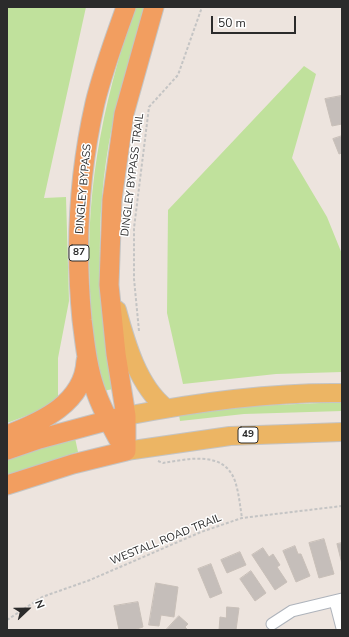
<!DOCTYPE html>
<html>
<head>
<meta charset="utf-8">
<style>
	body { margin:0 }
	#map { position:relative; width:349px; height:637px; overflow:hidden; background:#ede4de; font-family:"Nunito Sans",sans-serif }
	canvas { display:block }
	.frame { position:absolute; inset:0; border:8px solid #2b2b2b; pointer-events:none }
	.north { position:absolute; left:8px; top:589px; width:40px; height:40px; -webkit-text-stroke:3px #fff; paint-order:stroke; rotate:68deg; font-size:11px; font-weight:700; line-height:16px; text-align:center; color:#2b2b2b }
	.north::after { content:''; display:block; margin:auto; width:14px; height:18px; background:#2b2b2b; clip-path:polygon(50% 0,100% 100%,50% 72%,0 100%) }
	.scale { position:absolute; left:211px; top:16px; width:85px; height:18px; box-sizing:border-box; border:2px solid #2b2b2b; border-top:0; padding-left:5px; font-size:12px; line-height:14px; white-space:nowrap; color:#2b2b2b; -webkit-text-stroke:3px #fff; paint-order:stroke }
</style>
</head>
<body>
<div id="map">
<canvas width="349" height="637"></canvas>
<div class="frame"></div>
<div class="north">N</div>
<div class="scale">50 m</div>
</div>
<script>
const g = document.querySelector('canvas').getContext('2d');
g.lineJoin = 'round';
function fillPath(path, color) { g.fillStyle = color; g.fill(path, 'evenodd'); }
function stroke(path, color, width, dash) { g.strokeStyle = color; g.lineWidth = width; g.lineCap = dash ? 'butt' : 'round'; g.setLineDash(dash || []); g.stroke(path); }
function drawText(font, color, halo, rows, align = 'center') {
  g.font = font + ' "Nunito Sans",sans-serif'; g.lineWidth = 3; g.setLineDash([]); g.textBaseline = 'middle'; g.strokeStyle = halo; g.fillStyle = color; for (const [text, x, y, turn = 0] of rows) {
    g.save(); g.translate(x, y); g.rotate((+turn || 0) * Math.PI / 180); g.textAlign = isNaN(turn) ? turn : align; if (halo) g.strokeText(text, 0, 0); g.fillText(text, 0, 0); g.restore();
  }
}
fillPath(new Path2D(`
	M 7,7 L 86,7 L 44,198 L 66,197 L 69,301 L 58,358 L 58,404 L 7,423 Z
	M 135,7 L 148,7 C 137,41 125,75 116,109 C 94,200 96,297 113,389 L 103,391 C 94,364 92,335 91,307 C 83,200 101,108 135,7 Z
	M 304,66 L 316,74 L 292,158 L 327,217 L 342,254 L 342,372 L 276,374 L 183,384 L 167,313 L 168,210 Z
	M 342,402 L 342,411 L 244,414 L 180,421 L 179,415 L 253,406 Z
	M 75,438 L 78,452 L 7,475 L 7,459 Z`), '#c0e19c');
const building = new Path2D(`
	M 341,96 L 342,124 L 332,126 L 325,99 Z
	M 342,136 L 342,153 L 339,154 L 333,139 Z
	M 324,539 L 334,574 L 319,578 L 309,543 Z
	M 342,543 L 342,564 L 337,544 Z
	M 295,546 L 298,554 L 301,554 L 310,576 L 296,582 L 283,551 Z
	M 263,548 L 269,557 L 273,554 L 280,565 L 277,567 L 287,582 L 275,590 L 252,555 Z
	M 240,552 L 246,565 L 227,573 L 221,560 Z
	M 211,564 L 222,593 L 210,598 L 198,569 Z
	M 251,571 L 266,593 L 255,601 L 240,579 Z
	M 156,583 L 178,587 L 174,617 L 161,615 L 159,626 L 149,625 Z
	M 138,602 L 143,627 L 133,630 L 119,630 L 114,606 Z
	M 227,607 L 239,608 L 236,630 L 219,630 L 220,617 L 226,618 Z
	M 179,616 L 188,624 L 185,627 L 188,630 L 166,630 Z`);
fillPath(building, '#c5beba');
stroke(building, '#c8bfb8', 1);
const minor = new Path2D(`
	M 335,601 L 342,628
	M 272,624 L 292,611 L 342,599`);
const primary = new Path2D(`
	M 117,310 C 126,343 138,386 166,408
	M 126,416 C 197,402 270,392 342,393
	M 126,451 L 230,436 L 342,432`);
const trunk = new Path2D(`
	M 7,435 C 41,422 84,403 86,361
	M 7,450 L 39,439 L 121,417
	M 125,451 C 114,431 102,411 95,389 C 87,366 85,343 82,320 C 75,248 79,173 95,103 C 103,70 115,38 126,7
	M 7,485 L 73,464 L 126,451 L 126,416 L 116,354 L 109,285 L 112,200 L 124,114 L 154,7`);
stroke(minor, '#aeb3bb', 13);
stroke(primary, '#c4c4c4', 20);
stroke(trunk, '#c4c4c4', 21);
stroke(new Path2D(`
	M 139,331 L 134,279 L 134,228 L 149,107 L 178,75 L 202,7
	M 158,461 L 163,463 C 188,459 224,450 235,481 C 239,493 240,506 242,518
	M 7,620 L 42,597 L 90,580 L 201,532 L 242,518 L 342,506`), '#c4c4c4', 2, [3, 2]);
stroke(minor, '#fff', 11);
stroke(primary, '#ecb564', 18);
stroke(trunk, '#f29e60', 19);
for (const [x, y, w] of [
	[79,253,20],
	[248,435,20]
]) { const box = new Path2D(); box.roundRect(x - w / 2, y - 8, w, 16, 3); g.fillStyle = '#fff'; g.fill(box); stroke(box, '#2b2b2b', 1); }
drawText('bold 10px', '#2b2b2b', null, [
	["87",79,253],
	["49",248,435]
]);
drawText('11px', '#2b2b2b', '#fff', [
	["DINGLEY BYPASS TRAIL",133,175,-83],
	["DINGLEY BYPASS",84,189,-85],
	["WESTALL ROAD TRAIL",166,540,-22]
]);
</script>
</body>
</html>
